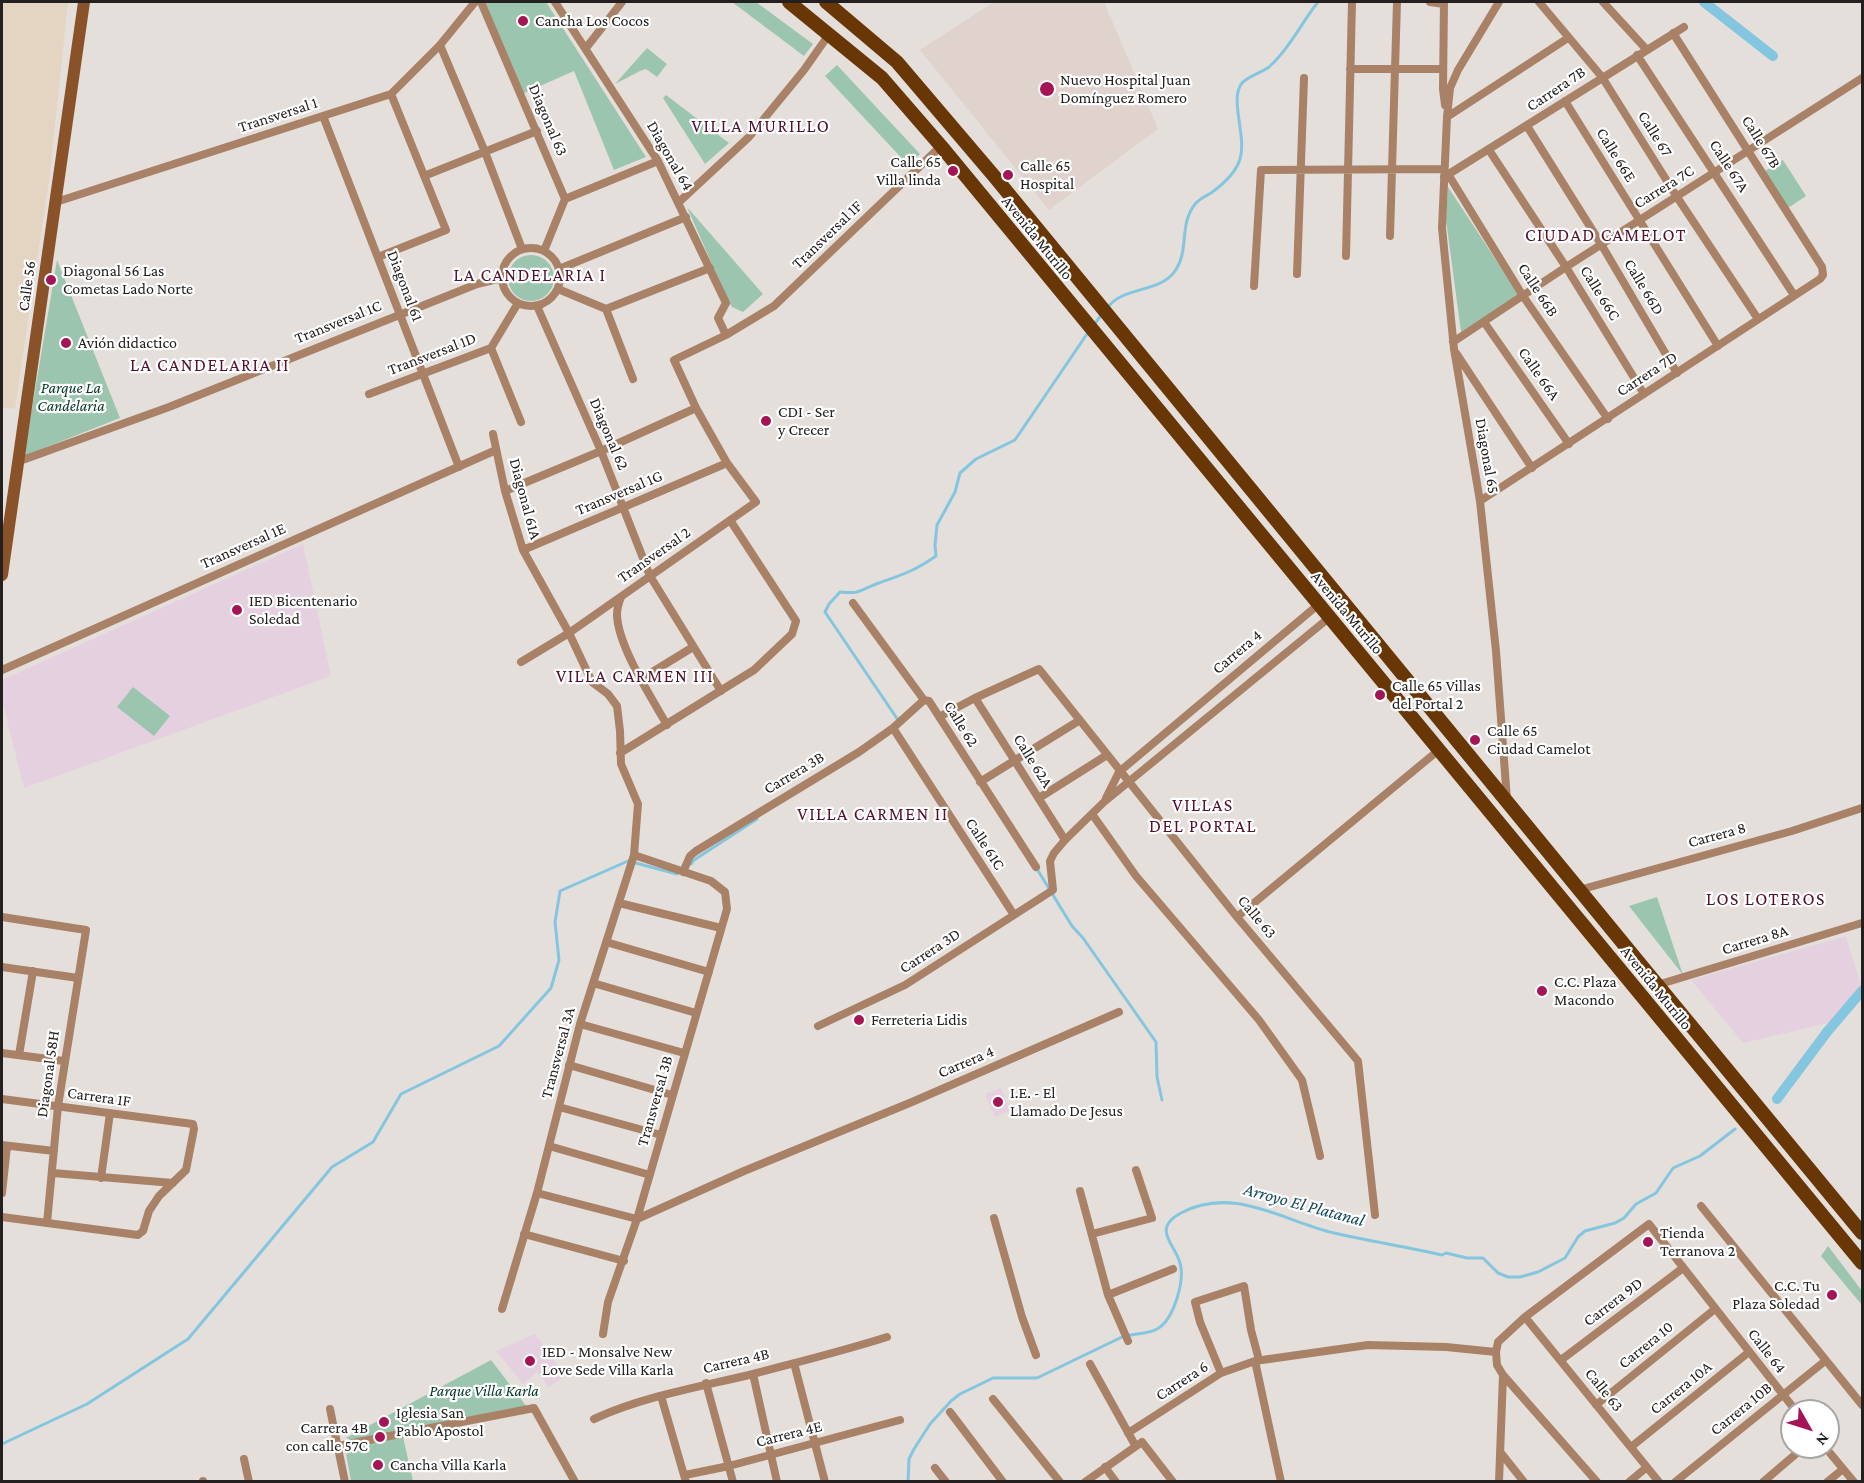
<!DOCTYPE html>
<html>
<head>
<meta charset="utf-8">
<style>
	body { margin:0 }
	#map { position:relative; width:1864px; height:1483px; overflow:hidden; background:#e5dfdc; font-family:"Crimson Pro",serif }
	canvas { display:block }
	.frame { position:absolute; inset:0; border:3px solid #23201f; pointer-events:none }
	.north { position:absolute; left:1780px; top:1399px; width:60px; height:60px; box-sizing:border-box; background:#fff; border:2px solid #a7a6a5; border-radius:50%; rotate:129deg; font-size:16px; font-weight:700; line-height:24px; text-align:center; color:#23201f }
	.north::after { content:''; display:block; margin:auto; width:21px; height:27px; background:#a51556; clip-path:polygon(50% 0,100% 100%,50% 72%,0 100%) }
</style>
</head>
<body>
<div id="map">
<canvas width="1864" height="1483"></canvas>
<div class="frame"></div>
<div class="north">N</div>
</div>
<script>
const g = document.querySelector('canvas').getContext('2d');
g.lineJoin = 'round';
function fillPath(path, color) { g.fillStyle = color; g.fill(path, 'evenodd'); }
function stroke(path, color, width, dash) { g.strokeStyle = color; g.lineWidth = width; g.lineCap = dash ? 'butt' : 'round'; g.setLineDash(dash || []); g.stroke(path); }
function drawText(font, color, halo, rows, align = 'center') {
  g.font = font + ' "Crimson Pro",serif'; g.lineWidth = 4.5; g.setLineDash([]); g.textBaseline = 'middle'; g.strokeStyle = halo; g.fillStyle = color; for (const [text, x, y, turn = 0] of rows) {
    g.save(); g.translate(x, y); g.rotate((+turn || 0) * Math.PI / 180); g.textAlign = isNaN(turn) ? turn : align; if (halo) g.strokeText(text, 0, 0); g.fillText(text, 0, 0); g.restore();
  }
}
fillPath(new Path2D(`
	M 2,2 L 68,2 L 50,173 L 15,409 L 2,407 Z`), '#e4d4c2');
fillPath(new Path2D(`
	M 994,2 L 1104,2 L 1158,129 L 1049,210 L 920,50 Z`), '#e0d2cc');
fillPath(new Path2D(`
	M 303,544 L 331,676 L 24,788 L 2,700 L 2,680 Z
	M 1846,936 L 1861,986 L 1828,1023 L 1743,1043 L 1691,980 Z
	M 1001,1088 L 1010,1111 L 995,1117 L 985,1094 Z
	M 535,1334 L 565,1376 L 549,1387 L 537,1372 L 523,1384 L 496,1351 Z`), '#e4d0df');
fillPath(new Path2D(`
	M 483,2 L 546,2 L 646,157 L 614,170 L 574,71 L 522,94 Z
	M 732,2 L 756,2 L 813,44 L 804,56 Z
	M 647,48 L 667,64 L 657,77 L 646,69 L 640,71 L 615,84 Z
	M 837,65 L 920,154 L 908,165 L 825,76 Z
	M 666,95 L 729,143 L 705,164 L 663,98 Z
	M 1783,160 L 1806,196 L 1788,208 L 1765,171 Z
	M 1448,187 L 1519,295 L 1461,332 L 1446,220 Z
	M 687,207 L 763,294 L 743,312 L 732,307 L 728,301 Z
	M508 278a23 23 0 1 1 46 0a23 23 0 1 1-46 0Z
	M 57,260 L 120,418 L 24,456 Z
	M 133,687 L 170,716 L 154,736 L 117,707 Z
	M 1657,897 L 1683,975 L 1629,906 Z
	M 1828,1246 L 1862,1291 L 1862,1305 L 1821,1256 Z
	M 491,1360 L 527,1407 L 351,1440 L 346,1438 Z
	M 403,1437 L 413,1481 L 351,1481 L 345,1448 Z`), '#9cc5b0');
stroke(new Path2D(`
	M 1108,307 C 1124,286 1160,293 1175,271 C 1190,250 1178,224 1196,203 C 1199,199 1206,196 1211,193 C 1222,185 1236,173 1240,159 C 1247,136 1229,99 1242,83 C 1248,76 1261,73 1269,67 C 1289,49 1302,22 1318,2
	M 1093,326 L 1102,314
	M 898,720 L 825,612 L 829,604 L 840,592 C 860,594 859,591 876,584 C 901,575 913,572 936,556 L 935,545 L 937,525 L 955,492 L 960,473 L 976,459 L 1015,440 L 1089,331
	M 691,864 L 694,860 L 757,819
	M 1037,869 L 1072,926 L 1083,938 L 1156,1042 L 1157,1077 L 1162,1100
	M 2,1444 L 87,1404 L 188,1339 L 332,1167 L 373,1142 L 401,1094 L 499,1046 L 551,988 L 559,960 L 555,922 L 560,891 L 628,861 L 677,874
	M 908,1482 L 909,1459 L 914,1449 L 930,1424 L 951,1401 L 960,1394 L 993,1378 L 1037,1378 L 1122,1337 C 1133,1333 1147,1335 1157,1329 C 1174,1320 1185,1280 1180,1263 C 1175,1244 1151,1229 1181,1213 C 1233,1185 1283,1221 1334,1233 C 1370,1241 1406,1247 1442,1255 L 1446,1253 L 1467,1258 L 1483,1258 L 1498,1273 L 1508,1277 L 1520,1277 L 1538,1272 L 1565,1258 L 1578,1237 L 1585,1231 L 1615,1223 L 1624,1218 L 1636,1204 L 1656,1193 L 1673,1168 L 1700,1156 L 1735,1129`), '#84c6df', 3);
stroke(new Path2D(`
	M 1704,2 L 1773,56
	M 1777,1099 L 1827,1032 L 1862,991`), '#84c6df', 10);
stroke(new Path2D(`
	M 481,2 L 565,199 L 544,251
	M 555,2 L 658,161 L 726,303 L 718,318 L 726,335
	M 1430,2 L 1444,4
	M 1444,2 L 1443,89 L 1445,105
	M 1499,2 L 1458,70 L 1450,88 L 1447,117 L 1442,228 L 1454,349 L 1480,501 L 1496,651 L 1507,800
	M 1539,2 L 1602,77 L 1677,197 L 1758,319
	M 1603,2 L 1646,49
	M 440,45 L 485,152 L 522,249
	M 586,48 L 622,2
	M 1637,55 L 1794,295
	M 1350,69 L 1443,69
	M 1565,101 L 1718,346
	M 323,116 L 459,467
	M 1447,117 L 1568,38
	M 1527,126 L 1601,244 L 1677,373
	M 1489,150 L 1566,267 L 1644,394
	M 1448,174 L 1523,296 L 1608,419
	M 424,176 L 537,131
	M 1444,177 L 1684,27
	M 565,199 L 658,161
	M 56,202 L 391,94 L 440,45 L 475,2
	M 679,202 L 749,137 L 804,70 L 830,33
	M 1390,236 L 1397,2
	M502 277a29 29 0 1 1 58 0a29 29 0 1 1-58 0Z
	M 1346,256 L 1352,2
	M 378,257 L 446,230 L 391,94
	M 559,269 L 686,217
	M 1297,274 L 1304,78
	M 1254,286 L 1261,170 L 1444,169
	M 558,289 L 606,309 L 633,379
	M 537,306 L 601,451 L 650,576 L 721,691
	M 606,309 L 710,268
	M 1484,322 L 1569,444
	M 1453,342 L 1566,267 L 1862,78
	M 491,348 L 521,422
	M 1456,353 L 1532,468
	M 369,394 L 491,348 L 518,303
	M 493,434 L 505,491 L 523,550 L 569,633 L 592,682 L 608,694 L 617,706 L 620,731 L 621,764 L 638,804 L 634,855 L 580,1024 L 537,1193 L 502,1309
	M 17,462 L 169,407 L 477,284 L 502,278
	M 505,491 L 601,451 L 696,408
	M 1480,501 L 1820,279 L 1823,275 L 1822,267 L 1673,33
	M 523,550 L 727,463
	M 621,597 C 619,602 617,609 617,615 C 618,646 651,697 667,725
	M 853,603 L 924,700 L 929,701 L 1036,867
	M 521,662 L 569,633 L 756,502 L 727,463 L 696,408 L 674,360 L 726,335 L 774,306 L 941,146
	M 2,670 L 496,450
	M 641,679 L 693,647
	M 975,698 L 1065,840
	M 939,717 L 975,698 L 1039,669 L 1237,917 L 1358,1061 L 1375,1215
	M 893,728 L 1014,915
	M 620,753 L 754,670 L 792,634 L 796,621 L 730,520
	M 980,782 L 1080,720
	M 1039,798 L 1107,755
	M 1106,798 L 1119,772 L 1319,604
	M 1092,814 L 1136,876 L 1259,1020 L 1302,1080 L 1320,1156
	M 683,872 L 690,856 L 696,851 L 859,752 L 893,728 L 924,700
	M 1579,890 L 1792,831 L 1862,808
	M 619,903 L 721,928
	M 2,917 L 86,930 L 58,1106 L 47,1223
	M 1237,917 L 1440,749
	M 606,942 L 709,972
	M 2,967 L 78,978
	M 593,983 L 696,1013
	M 1657,985 L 1862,923
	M 580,1024 L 684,1053
	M 818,1026 L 905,985 L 1053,890 L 1050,861 L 1054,853 L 1065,840 L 1104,802 L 1330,617
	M 2,1053 L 64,1061
	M 19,1055 L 33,971
	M 569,1065 L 672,1095
	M 2,1099 L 193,1124 L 194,1129 L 186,1170 L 159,1196 L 149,1211 L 143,1231 L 138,1235 L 2,1217
	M 559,1107 L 661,1135
	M 2,1145 L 54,1151
	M 549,1146 L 650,1175
	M 53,1173 L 173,1183
	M 101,1178 L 110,1113
	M 1080,1191 L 1108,1295 L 1128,1341
	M 2,1193 L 7,1146
	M 537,1193 L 637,1219 L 744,1171 L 912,1102 L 1119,1012
	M 1701,1206 L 1862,1405
	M 994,1218 L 1022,1317 L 1036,1355
	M 524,1234 L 624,1261
	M 1092,1234 L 1152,1218 L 1136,1170
	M 1108,1295 L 1173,1269
	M 1525,1317 L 1659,1482
	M 603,1334 L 608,1302 L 637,1219 L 727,909 L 725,892 L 711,881 L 634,855
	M 1496,1352 L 1497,1365 L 1503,1375 L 1597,1482
	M 1561,1360 L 1683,1268
	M 1255,1361 L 1281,1482
	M 794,1363 L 825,1482
	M 1090,1364 L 1135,1445
	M 1221,1373 L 1200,1322 L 1195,1302 L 1244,1286 L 1251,1330 L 1259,1360
	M 753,1374 L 777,1482
	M 706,1383 L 733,1482
	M 661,1396 L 686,1482
	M 993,1399 L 1060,1482
	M 1596,1405 L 1715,1309
	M 330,1409 L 345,1482
	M 950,1412 L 1003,1482
	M 594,1419 C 644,1396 700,1387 753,1374 C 798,1362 843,1351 887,1337
	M 1128,1433 L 1221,1373 L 1255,1361 L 1368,1345 L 1446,1347 L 1496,1352 L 1498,1342 L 1525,1317 L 1649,1224 L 1796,1411
	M 338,1446 L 534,1408 L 575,1482
	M 1631,1447 L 1749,1352
	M 1825,1447 L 1854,1482
	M 1501,1453 L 1524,1482
	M 244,1459 L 249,1482
	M 1105,1467 L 1116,1482
	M 935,1468 L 946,1482
	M 685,1475 L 729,1466 L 900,1420
	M 203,1481 L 203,1482
	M 1085,1482 L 1142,1442 L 1173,1482
	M 1499,1482 L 1503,1375
	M 1629,1482 L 1647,1467
	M 1675,1482 L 1825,1361
	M 1763,1482 L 1804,1447
	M 1827,1482 L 1843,1469`), '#a88167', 8);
stroke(new Path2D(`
	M 2,575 L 84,2`), '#895229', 12);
stroke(new Path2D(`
	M 789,2 L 882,78 L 941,146 L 1862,1263
	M 826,2 L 897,62 L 994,176 L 1636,959 L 1862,1233`), '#693605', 14);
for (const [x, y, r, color] of [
	[523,21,6,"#a51556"],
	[1047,89,8,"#a51556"],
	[953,171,6,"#a51556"],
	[1008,175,6,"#a51556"],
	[51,280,6,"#a51556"],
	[66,343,6,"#a51556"],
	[766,421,6,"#a51556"],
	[237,610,6,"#a51556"],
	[1380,695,6,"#a51556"],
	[1475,740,6,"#a51556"],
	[1542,991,6,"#a51556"],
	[859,1020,6,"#a51556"],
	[998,1102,6,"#a51556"],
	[1648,1242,6,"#a51556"],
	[1832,1295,6,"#a51556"],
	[530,1361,6,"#a51556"],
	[384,1422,6,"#a51556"],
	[380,1437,6,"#a51556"],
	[378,1465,6,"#a51556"]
]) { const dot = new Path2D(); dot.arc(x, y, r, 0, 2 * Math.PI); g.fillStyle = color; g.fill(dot); stroke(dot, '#fff', 2); }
drawText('16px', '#23201f', '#fff', [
	["Cancha Los Cocos",535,21],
	["Nuevo Hospital Juan",1060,80],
	["Domínguez Romero",1060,98],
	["Calle 65",941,162,"right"],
	["Villa linda",941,180,"right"],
	["Calle 65",1020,166],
	["Hospital",1020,184],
	["Diagonal 56 Las",63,271],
	["Cometas Lado Norte",63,289],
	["Avión didactico",78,343],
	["CDI - Ser",778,412],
	["y Crecer",778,430],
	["IED Bicentenario",249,601],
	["Soledad",249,619],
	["Calle 65 Villas",1392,686],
	["del Portal 2",1392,704],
	["Calle 65",1487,731],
	["Ciudad Camelot",1487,749],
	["C.C. Plaza",1554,982],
	["Macondo",1554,1000],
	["Ferreteria Lidis",871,1020],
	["I.E. - El",1010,1093],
	["Llamado De Jesus",1010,1111],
	["Tienda",1660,1233],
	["Terranova 2",1660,1251],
	["C.C. Tu",1820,1286,"right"],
	["Plaza Soledad",1820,1304,"right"],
	["IED - Monsalve New",542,1352],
	["Love Sede Villa Karla",542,1370],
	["Iglesia San",396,1413],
	["Pablo Apostol",396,1431],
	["Carrera 4B",368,1428,"right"],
	["con calle 57C",368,1446,"right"],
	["Cancha Villa Karla",390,1465]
], 'left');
drawText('16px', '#23201f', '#fff', [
	["Carrera 7B",1556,89,-34],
	["Transversal 1",278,115,-18],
	["Diagonal 63",548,120,67],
	["Calle 67",1655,134,58],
	["Calle 67B",1761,142,58],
	["Calle 66E",1616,155,58],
	["Diagonal 64",670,156,60],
	["Calle 67A",1729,166,57],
	["Carrera 7C",1664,187,-32],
	["Transversal 1F",827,235,-44],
	["Avenida Murillo",1037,238,51],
	["Calle 56",27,286,-82],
	["Diagonal 61",405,286,69],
	["Calle 66D",1644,287,59],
	["Calle 66B",1538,290,57],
	["Calle 66C",1600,293,58],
	["Transversal 1C",338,322,-22],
	["Transversal 1D",432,354,-21],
	["Calle 66A",1539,374,55],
	["Carrera 7D",1647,374,-33],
	["Diagonal 62",609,434,67],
	["Diagonal 65",1487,456,80],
	["Transversal 1G",619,493,-23],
	["Diagonal 61A",525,499,75],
	["Transversal 1E",243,546,-24],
	["Transversal 2",654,555,-35],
	["Avenida Murillo",1347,613,50],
	["Carrera 4",1237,652,-40],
	["Calle 62",961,724,58],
	["Calle 62A",1033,761,58],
	["Carrera 3B",794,773,-31],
	["Carrera 8",1717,835,-15],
	["Calle 61C",985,844,57],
	["Calle 63",1257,917,50],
	["Carrera 8A",1755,940,-17],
	["Carrera 3D",930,951,-33],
	["Avenida Murillo",1656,988,51],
	["Transversal 3A",558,1053,-75],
	["Carrera 4",966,1062,-23],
	["Diagonal 58H",48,1074,-82],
	["Carrera 1F",99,1097,8],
	["Transversal 3B",655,1101,-74],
	["Carrera 9D",1613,1302,-37],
	["Carrera 10",1646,1345,-39],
	["Calle 64",1767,1351,52],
	["Carrera 4B",736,1361,-13],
	["Carrera 6",1182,1381,-33],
	["Carrera 10A",1681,1388,-39],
	["Calle 63",1604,1390,51],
	["Carrera 10B",1741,1409,-39],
	["Carrera 4E",789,1434,-14]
]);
drawText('italic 16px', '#033724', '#fff', [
	["Parque La",71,388],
	["Candelaria",71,406],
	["Parque Villa Karla",484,1391]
]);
g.letterSpacing = '1.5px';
drawText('18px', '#54112c', '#fff', [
	["VILLA MURILLO",761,126],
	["CIUDAD CAMELOT",1606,235],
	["LA CANDELARIA I",530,275],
	["LA CANDELARIA II",210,365],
	["VILLA CARMEN III",635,676],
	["VILLAS",1203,805],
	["DEL PORTAL",1203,826],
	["VILLA CARMEN II",873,814],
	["LOS LOTEROS",1766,899]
]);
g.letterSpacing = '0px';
drawText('italic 18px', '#11495b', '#fff', [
	["Arroyo El Platanal",1304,1205,15]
]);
</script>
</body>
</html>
